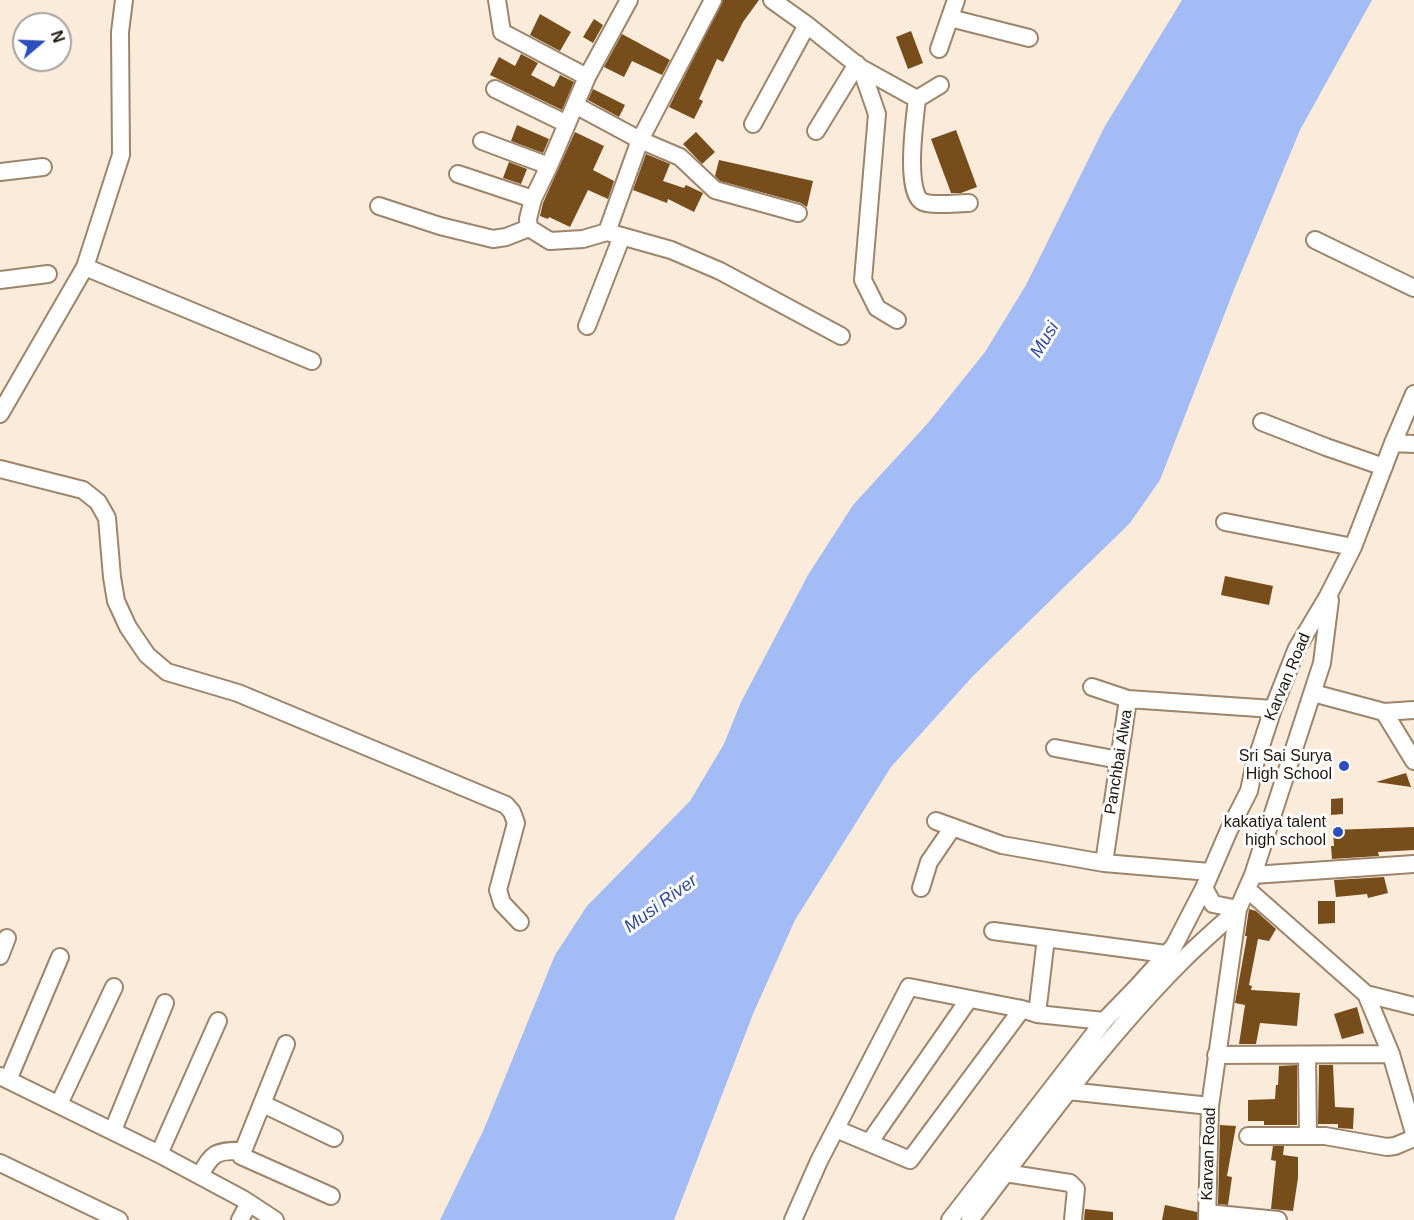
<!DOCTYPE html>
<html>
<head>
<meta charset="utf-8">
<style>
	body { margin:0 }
	#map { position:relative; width:1414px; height:1220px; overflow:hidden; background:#fbebdb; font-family:Helvetica,sans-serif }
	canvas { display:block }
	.north { position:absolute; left:12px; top:12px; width:60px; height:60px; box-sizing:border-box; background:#fff; border:2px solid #a6a29e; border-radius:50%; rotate:71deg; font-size:16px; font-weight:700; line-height:24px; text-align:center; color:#20170d }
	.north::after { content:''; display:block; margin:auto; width:21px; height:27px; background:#2d4ebe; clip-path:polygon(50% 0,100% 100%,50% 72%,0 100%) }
</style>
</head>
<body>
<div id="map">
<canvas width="1414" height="1220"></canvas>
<div class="north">N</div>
</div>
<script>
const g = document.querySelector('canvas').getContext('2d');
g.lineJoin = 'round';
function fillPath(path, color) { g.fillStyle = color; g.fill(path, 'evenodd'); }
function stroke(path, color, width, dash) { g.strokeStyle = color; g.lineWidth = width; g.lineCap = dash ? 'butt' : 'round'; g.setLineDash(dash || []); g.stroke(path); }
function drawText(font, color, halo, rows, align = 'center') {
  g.font = font + ' Helvetica,sans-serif'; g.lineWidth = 6; g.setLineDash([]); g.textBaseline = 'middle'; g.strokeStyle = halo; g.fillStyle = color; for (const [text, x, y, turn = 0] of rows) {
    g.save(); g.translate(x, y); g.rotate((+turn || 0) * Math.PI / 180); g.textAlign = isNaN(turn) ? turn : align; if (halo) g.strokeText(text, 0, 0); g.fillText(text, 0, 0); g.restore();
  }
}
fillPath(new Path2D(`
	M 1182,0 L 1372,0 L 1300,130 L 1235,287 L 1160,480 L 1130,523 L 973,676 L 891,767 L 795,920 L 753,1014 L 674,1220 L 440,1220 L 484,1129 L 555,955 L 587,906 L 690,801 L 724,744 L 741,702 L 808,575 L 853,505 L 928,423 L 985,352 L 1026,285 L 1105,126 Z`), '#a3bcf5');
fillPath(new Path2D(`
	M 723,0 L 759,0 L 743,22 L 723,62 L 717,59 L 699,99 L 703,101 L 694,119 L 669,107 Z
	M 540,14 L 571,32 L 560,51 L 530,35 Z
	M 594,19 L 603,25 L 593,43 L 583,37 Z
	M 911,31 L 923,63 L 908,69 L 896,37 Z
	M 622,34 L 670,60 L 662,75 L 632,61 L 624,77 L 604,67 Z
	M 521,54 L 538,63 L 531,75 L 554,87 L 560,75 L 574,82 L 562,110 L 490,75 L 499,57 L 515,66 Z
	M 593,89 L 625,105 L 619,117 L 588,100 Z
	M 517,125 L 549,139 L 543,153 L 511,141 Z
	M 956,130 L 977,187 L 961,193 L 951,193 L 931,139 Z
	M 575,132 L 604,146 L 593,170 L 614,181 L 608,199 L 588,190 L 570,227 L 549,217 L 548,219 L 540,216 L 543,203 Z
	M 696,132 L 715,152 L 702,164 L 683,144 Z
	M 646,154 L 670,164 L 663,181 L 684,188 L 686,185 L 703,193 L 694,212 L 668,199 L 667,203 L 633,190 Z
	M 719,160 L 813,181 L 807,207 L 801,203 L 720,181 L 715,176 Z
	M 509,162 L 527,169 L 521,184 L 503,178 Z
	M 1225,576 L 1273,586 L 1269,605 L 1221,595 Z
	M 1406,773 L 1411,787 L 1376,782 Z
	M 1343,798 L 1343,814 L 1331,815 L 1331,799 Z
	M 1414,827 L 1414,850 L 1378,852 L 1379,856 L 1332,859 L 1331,846 L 1334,846 L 1333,830 Z
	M 1384,877 L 1388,893 L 1368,898 L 1367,894 L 1336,897 L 1334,880 Z
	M 1318,901 L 1335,901 L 1335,923 L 1318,924 Z
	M 1249,909 L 1256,911 L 1276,929 L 1269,941 L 1258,939 L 1249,985 L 1252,986 L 1251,990 L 1300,993 L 1297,1026 L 1260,1023 L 1256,1044 L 1239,1044 L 1245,1005 L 1235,1003 L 1247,936 L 1245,936 Z
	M 1357,1007 L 1364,1033 L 1342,1039 L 1334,1014 Z
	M 1297,1065 L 1297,1125 L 1264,1125 L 1264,1121 L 1248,1121 L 1248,1100 L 1275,1099 L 1276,1085 L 1278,1085 L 1279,1066 Z
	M 1319,1065 L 1333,1065 L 1335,1107 L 1354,1108 L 1353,1129 L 1338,1128 L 1338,1124 L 1318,1124 Z
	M 1220,1125 L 1236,1126 L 1227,1176 L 1232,1177 L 1228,1205 L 1218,1204 Z
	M 1273,1146 L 1284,1146 L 1283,1155 L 1298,1157 L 1298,1178 L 1293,1211 L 1271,1209 L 1276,1161 L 1271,1160 Z
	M 1165,1205 L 1197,1212 L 1197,1220 L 1162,1220 Z
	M 1085,1209 L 1113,1212 L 1113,1220 L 1084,1220 Z`), '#774e1b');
const minor = new Path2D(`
	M 497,0 L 502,32 L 587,77
	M 629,0 L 587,77 L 549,166 L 533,199 L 528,219 L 529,228 L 550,241 L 583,239 L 607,232 L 671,250 L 720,271 L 841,336
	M 772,0 L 807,25 L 861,68 L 917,99 C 915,117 904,194 923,202 C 932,206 958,203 969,203
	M 950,18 L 1029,38
	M 939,49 L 956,0
	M 861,68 L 877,114 L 863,280 L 877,308 L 897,320
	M 495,89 L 567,124
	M 917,99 L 940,85
	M 575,105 L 640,140 L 680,157 L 715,190 L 798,213
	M 753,124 L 807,25
	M 816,131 L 857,64
	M 482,141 L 549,166
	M 0,172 L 43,167
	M 458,174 L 533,199
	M 379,206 L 440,226 L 493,239 L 506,237 L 529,228
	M 607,232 L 640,140 L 713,0
	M 1315,240 L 1414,288
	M 85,267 L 312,361
	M 0,280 L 48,274
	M 587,326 L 622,236
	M 0,414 L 85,267 L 121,155 L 120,32 L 124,0
	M 1262,422 L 1326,447 L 1384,467
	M 1393,443 L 1414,444
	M 0,469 L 83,490 L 98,502 L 107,518 L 112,577 L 116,601 L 128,627 L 147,655 L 167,672 L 238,693 L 506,805 L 512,812 L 516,823 L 498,890 L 502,903 L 520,922
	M 1225,522 L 1353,547
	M 1092,687 L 1128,699
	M 1313,693 L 1384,712 L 1414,761
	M 1384,712 L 1414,710
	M 1055,748 L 1119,760
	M 936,821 L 1002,845 L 1104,863
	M 1210,872 L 1104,863 L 1128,699 L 1273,709
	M 1253,875 L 1414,864
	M 921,888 L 929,862 L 953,827
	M 1204,888 L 1213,904 L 1238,909
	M 1248,890 L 1366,994 L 1414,1006
	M 993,931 L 1166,954
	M 1046,938 L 1037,1014 L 1104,1021
	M 0,956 L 7,938
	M 1366,994 L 1391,1054 L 1414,1133
	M 286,1044 L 241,1156 L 331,1196
	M 1216,1055 L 1391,1054
	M 1307,1055 L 1308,1136
	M 0,1076 L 159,1154 L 243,1199 L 275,1220
	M 8,1080 L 60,957
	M 1068,1091 L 1210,1106
	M 59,1104 L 114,987
	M 263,1104 L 334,1138
	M 836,1129 L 910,1160 L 1022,1009 L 1037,1014
	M 113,1130 L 165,1003
	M 1248,1136 L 1325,1136 L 1387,1147 L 1395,1146 L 1414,1138
	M 869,1143 L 969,999
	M 159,1154 L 218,1021
	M 0,1163 L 119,1220
	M 1005,1173 L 1070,1183 L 1076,1189 L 1073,1220
	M 200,1176 C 211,1153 217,1150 242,1151
	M 1207,1213 L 1278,1220
	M 240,1220 L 249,1203
	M 793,1220 L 819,1161 L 909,987 L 1022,1009
	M 950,1220 L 1104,1021 L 1136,988 L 1174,946 L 1204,888 L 1229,830 L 1249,791 L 1254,767 L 1273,709 L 1297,648 L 1328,596 L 1353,547 L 1393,443 L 1414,394
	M 970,1220 C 1038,1131 1104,1039 1184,959 C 1201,942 1220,926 1238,909
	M 1207,1220 L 1210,1106 L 1238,909 L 1253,875 L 1322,663 L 1330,600`);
stroke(minor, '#9d856b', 20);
stroke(minor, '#fff', 16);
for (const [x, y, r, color] of [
	[1344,766,6,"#2d4ebe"],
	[1338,832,6,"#2d4ebe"]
]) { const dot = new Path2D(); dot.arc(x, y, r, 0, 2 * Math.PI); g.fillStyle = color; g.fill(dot); stroke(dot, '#fff', 2); }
drawText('16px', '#20170d', '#fff', [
	["Karvan Road",1288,677,-67],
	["Panchbai Alwa",1119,762,-81],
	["Karvan Road",1209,1154,-88]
]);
drawText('16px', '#20170d', '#fff', [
	["Sri Sai Surya",1332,757],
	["High School",1332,775],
	["kakatiya talent",1326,823],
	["high school",1326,841]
], 'right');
drawText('italic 18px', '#2e4a9c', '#fff', [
	["Musi",1045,340,-59],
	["Musi River",661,904,-36]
]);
</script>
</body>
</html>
